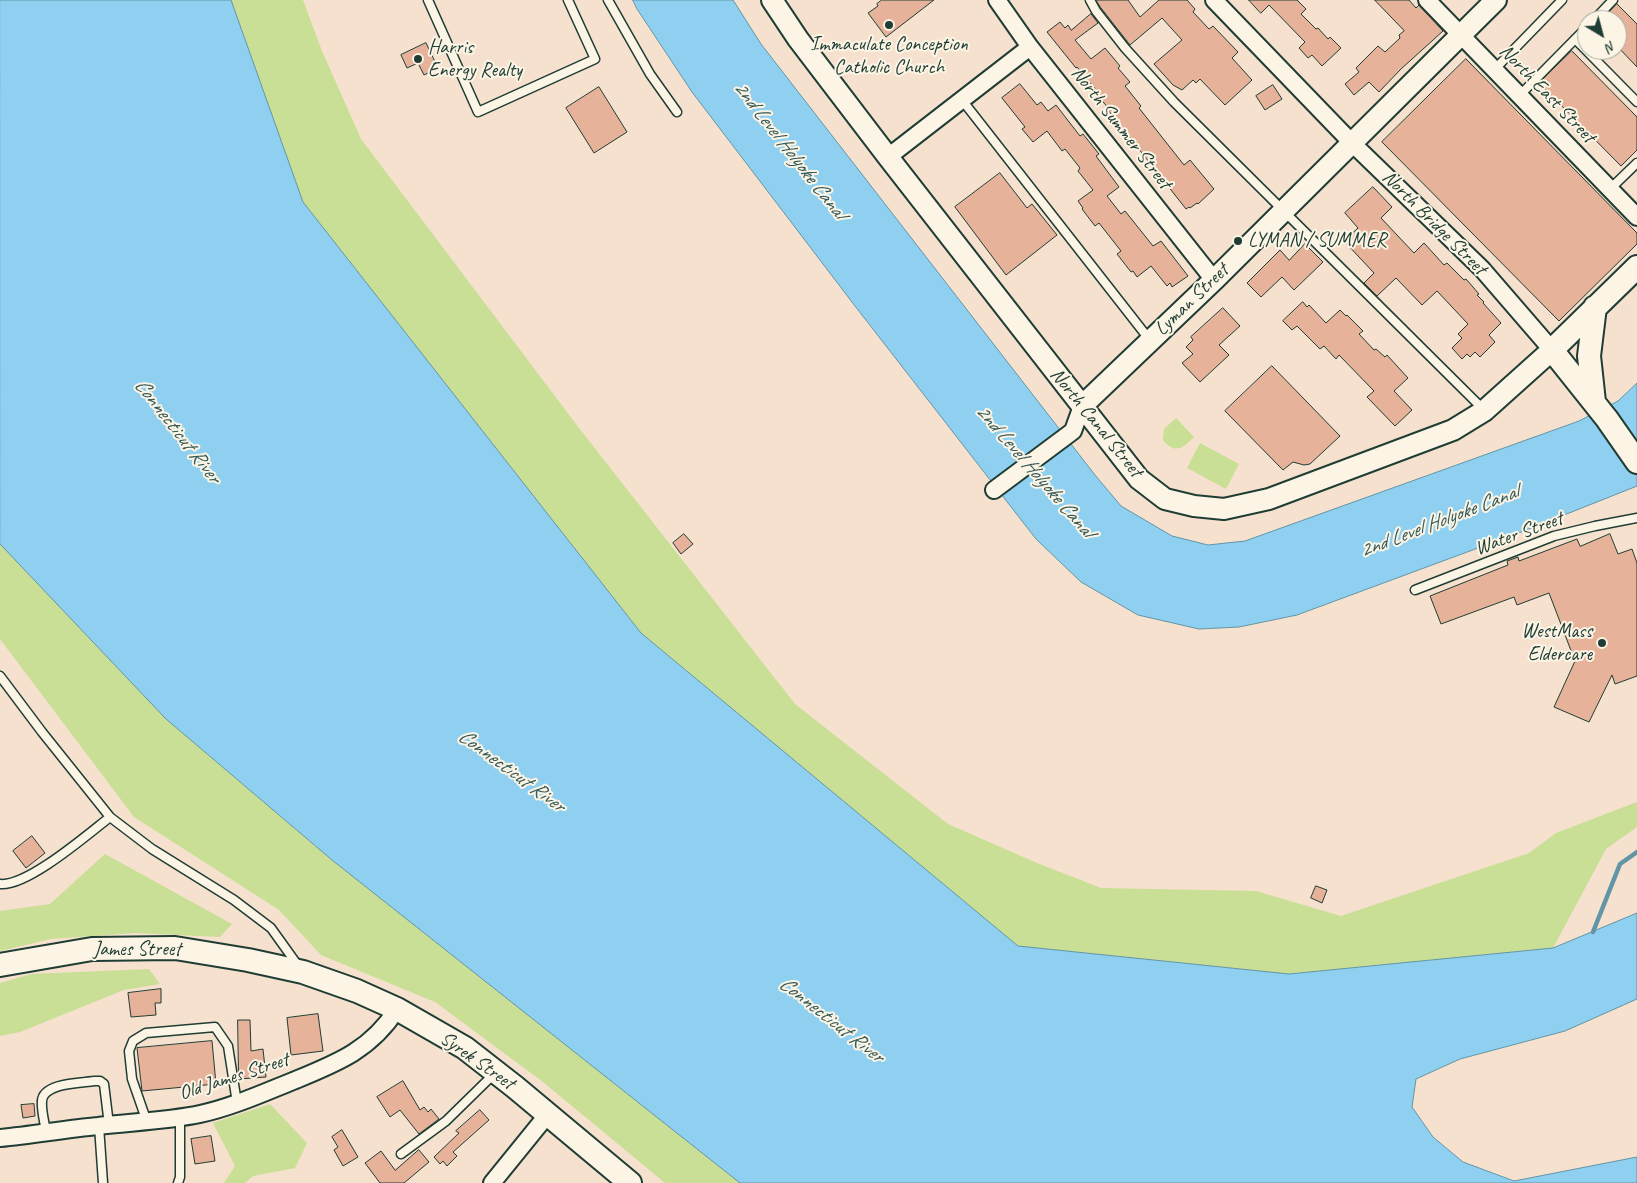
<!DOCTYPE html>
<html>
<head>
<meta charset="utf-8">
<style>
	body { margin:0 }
	#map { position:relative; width:1637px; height:1183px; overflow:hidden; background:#f5e1ce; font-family:Caveat,sans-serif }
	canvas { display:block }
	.north { position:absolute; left:1577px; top:10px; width:50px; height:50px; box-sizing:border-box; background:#fcf5e5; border:1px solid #a4ab9e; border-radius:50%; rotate:143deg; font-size:14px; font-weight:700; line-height:20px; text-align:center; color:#1f3d34 }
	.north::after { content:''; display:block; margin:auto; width:18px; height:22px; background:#1f3d34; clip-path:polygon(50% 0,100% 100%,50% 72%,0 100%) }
</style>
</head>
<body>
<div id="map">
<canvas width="1637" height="1183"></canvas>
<div class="north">N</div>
</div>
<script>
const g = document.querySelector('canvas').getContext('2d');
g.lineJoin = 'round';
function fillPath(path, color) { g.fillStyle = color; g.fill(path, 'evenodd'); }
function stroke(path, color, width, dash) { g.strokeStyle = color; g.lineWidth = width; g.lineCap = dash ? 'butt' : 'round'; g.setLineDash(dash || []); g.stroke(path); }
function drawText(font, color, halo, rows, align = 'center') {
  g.font = font + ' Caveat,sans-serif'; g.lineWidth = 4; g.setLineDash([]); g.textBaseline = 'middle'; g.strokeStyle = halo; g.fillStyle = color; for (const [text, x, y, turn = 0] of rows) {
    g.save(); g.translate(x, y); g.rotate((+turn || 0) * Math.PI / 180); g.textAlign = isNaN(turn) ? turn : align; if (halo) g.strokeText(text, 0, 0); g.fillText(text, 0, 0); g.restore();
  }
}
fillPath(new Path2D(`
	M 231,0 L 303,0 L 322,51 L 361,139 L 579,428 L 795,704 L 948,824 L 1037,863 L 1101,888 L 1256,891 L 1341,916 L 1529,853 L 1556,833 L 1637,802 L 1637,827 L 1606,849 L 1553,948 L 1289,974 L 1018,946 L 641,633 L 303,202 Z
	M 1176,418 L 1194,437 C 1183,448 1175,455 1163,440 L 1164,429 Z
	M 1200,443 L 1239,464 L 1226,489 L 1187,468 Z
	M 0,544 L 166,719 L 332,860 L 740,1183 L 665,1183 L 543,1082 L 435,1002 L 321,955 L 279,910 L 134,817 L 0,639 Z
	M 105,854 L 232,924 L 220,937 L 135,933 L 51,939 L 0,951 L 0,911 L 50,904 Z
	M 149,969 L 160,984 L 124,990 L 20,1032 L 0,1036 L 0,983 L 31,974 Z
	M 270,1104 L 307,1143 L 295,1168 L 253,1176 L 245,1183 L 224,1183 L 235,1166 L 213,1123 Z`), '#c9df95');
const water = new Path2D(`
	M 0,0 L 231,0 L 303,202 L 641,633 L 1018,946 L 1289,974 L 1553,948 L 1637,913 L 1637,999 L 1565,1031 L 1460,1059 L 1416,1079 L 1412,1107 L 1433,1137 L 1463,1162 L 1514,1181 L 1637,1157 L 1637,1183 L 740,1183 L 332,860 L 166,719 L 0,544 Z
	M 633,0 L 733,0 L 761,44 L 1095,475 L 1121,506 L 1172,536 L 1208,545 L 1245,541 L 1579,421 L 1618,401 L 1637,383 L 1637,486 L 1524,531 L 1297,615 L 1239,627 L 1199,629 L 1138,615 L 1081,582 L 1036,539 L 855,306 L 692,92 L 637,9 Z`);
fillPath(water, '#8fcff0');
stroke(water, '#6295a5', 1);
stroke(new Path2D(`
	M 1593,932 L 1620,864 L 1637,852`), '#6295a5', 4.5);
const building = new Path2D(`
	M 882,0 L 934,0 L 886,37 L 868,13 L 878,6 L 877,4 Z
	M 1096,0 L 1128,0 L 1140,17 L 1159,0 L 1187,0 L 1195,9 L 1193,12 L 1209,29 L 1213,26 L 1238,52 L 1232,58 L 1252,80 L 1225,105 L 1200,79 L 1196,83 L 1193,80 L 1182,90 L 1173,85 L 1154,64 L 1182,40 L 1162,18 L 1130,45 L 1101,8 Z
	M 1249,0 L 1297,0 L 1306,9 L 1301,14 L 1316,29 L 1318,28 L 1328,39 L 1330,37 L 1341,48 L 1322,66 L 1312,55 L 1308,58 L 1299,48 L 1305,42 L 1269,5 L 1261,13 Z
	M 1375,0 L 1409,0 L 1416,8 L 1419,5 L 1443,31 L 1401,69 L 1379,92 L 1369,82 L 1354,95 L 1345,84 L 1359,72 L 1356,68 L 1378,46 L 1385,52 L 1400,38 L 1399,35 L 1404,31 Z
	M 1617,4 L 1637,24 L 1637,67 L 1617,46 L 1617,20 L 1602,20 Z
	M 1091,14 L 1098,23 L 1075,40 L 1091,59 L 1105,48 L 1120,66 L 1118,68 L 1130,82 L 1125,86 L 1141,106 L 1139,108 L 1184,165 L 1190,160 L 1214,189 L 1198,204 L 1197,203 L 1190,208 L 1189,207 L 1186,209 L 1108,110 L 1109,109 L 1094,91 L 1096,90 L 1077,67 L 1076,68 L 1047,32 L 1060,22 L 1065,28 L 1068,25 L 1071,30 Z
	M 426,43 L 438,68 L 424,75 L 418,63 L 407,68 L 401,55 Z
	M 1572,51 L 1637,117 L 1637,150 L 1621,166 L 1539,83 Z
	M 1466,59 L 1637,233 L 1637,244 L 1559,321 L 1382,142 Z
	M 1020,84 L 1037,105 L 1041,102 L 1048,111 L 1056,105 L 1080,136 L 1083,134 L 1099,154 L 1096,156 L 1119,187 L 1107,196 L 1121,214 L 1125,211 L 1153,246 L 1161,241 L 1188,276 L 1172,287 L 1170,283 L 1167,286 L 1151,266 L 1137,277 L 1133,271 L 1131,272 L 1117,254 L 1121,251 L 1099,223 L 1095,226 L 1082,209 L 1083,208 L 1078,201 L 1093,190 L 1078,171 L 1080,168 L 1065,149 L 1062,151 L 1047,131 L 1033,142 L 1022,129 L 1025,127 L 1002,98 Z
	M 1273,85 L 1282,99 L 1265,110 L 1256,96 Z
	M 599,87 L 627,132 L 594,153 L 566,108 Z
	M 1000,173 L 1027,208 L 1032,204 L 1057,235 L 1006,275 L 955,207 Z
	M 1373,187 L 1392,207 L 1381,218 L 1414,253 L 1424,243 L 1444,265 L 1447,263 L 1464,280 L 1466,279 L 1479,294 L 1477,295 L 1484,302 L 1483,303 L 1501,323 L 1489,335 L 1495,342 L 1480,357 L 1475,352 L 1470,357 L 1467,354 L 1462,359 L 1452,348 L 1462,338 L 1458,334 L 1468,324 L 1437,291 L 1422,305 L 1396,278 L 1377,296 L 1364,283 L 1374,273 L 1344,241 L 1358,228 L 1345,213 Z
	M 1305,244 L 1323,262 L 1294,290 L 1282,277 L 1261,297 L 1247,283 L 1280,250 L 1289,260 Z
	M 1303,302 L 1307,307 L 1309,305 L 1326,323 L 1340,310 L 1346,316 L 1347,315 L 1363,331 L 1359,334 L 1374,350 L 1376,349 L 1385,357 L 1387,355 L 1408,378 L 1394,391 L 1412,410 L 1395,426 L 1367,397 L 1374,391 L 1339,355 L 1336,359 L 1324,346 L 1320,349 L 1297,326 L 1292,330 L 1283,321 Z
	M 1223,308 L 1240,326 L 1219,345 L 1229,355 L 1200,382 L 1182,363 L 1193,354 L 1186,347 L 1193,340 L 1191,337 Z
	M 1272,366 L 1340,436 L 1310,464 L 1304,465 L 1293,462 L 1283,470 L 1225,411 Z
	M 684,534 L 693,544 L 681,554 L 673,543 Z
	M 1610,534 L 1618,554 L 1632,549 L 1637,563 L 1637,676 L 1615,684 L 1612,675 L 1589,722 L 1554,707 L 1575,661 L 1549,593 L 1517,605 L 1514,597 L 1441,624 L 1430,596 L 1508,565 L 1507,561 L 1518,557 L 1519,561 L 1577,539 L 1580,546 Z
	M 32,836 L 45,853 L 26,868 L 13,851 Z
	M 1316,886 L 1327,890 L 1322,903 L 1311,898 Z
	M 161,989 L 161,1003 L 155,1003 L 156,1015 L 131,1017 L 128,993 Z
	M 318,1014 L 323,1051 L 291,1055 L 287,1018 Z
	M 238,1020 L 250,1020 L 251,1051 L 263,1049 L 266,1077 L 239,1079 Z
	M 212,1041 L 216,1084 L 142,1091 L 137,1048 Z
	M 403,1081 L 420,1110 L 424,1107 L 428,1112 L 431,1109 L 439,1119 L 419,1134 L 400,1110 L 390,1117 L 377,1097 Z
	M 34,1104 L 35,1116 L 23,1118 L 21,1105 Z
	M 480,1110 L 489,1120 L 453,1152 L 457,1156 L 447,1166 L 443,1161 L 440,1164 L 434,1157 L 459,1133 L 456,1131 Z
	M 342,1130 L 358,1157 L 343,1166 L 334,1150 L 338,1147 L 332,1137 Z
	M 211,1136 L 215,1161 L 195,1164 L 191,1139 Z
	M 419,1150 L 429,1162 L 404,1183 L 380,1183 L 365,1163 L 381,1151 L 395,1170 Z`);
fillPath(building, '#e6b299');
stroke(building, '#1f3d34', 1);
const service = new Path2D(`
	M 428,0 L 478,112 L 595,59 L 568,0
	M 608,0 L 650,74 L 677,112
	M 1090,0 L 1096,11 L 1125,48 L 1174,102 L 1483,409
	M 1594,20 L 1613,0
	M 1575,39 L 1637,102
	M 1494,70 L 1562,0
	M 1519,96 L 1587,27
	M 962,100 L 1149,339
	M 1610,189 L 1637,163
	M 1415,590 L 1554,536 L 1595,526 L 1637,518
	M 0,676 L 42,732 L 110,817 L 152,849 L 234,900 L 271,928 L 299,967
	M 0,884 C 27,887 88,834 110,817
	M 147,1122 L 132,1079 L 129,1051 L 133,1041 L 146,1033 L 215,1027 L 228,1046 L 237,1103
	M 99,1126 L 103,1183
	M 46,1133 C 45,1123 41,1111 42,1101 C 43,1083 80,1083 94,1081 L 100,1081 L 104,1084 L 109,1125
	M 401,1154 L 446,1121 L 495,1073
	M 178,1183 L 180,1177 L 180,1117`);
const minor = new Path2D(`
	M 997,0 L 1030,47 L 1214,280
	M 1214,0 L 1352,143 L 1482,269 L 1552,350
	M 1427,0 L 1637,217
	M 888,157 L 1030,47
	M 994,490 L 1073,431 L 1082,406
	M 0,1138 C 33,1135 65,1129 98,1126 C 133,1122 166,1121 200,1114 C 232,1107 263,1093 293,1081 C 337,1063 371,1050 397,1009
	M 492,1183 L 548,1114`);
const tertiary = new Path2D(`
	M 772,0 L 798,39 L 888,157 L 1139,479 L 1165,499 L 1194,506 L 1224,509 L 1269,499 L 1453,430 L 1484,411 L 1552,350
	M 1082,406 L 1214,280 L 1496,0`);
const secondary = new Path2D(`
	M 1637,267 L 1552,350 L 1607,419 L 1637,462
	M 1594,402 L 1589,356 L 1595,307
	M 0,965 L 92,949 L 175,948 L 248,960 L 303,972 L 357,991 L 397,1009 L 465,1048 L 515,1087 L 630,1183`);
stroke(service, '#1f3d34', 11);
stroke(minor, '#1f3d34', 20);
stroke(tertiary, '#1f3d34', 24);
stroke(secondary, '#1f3d34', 26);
stroke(service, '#fcf5e5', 8);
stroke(minor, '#fcf5e5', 16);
stroke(tertiary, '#fcf5e5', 20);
stroke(secondary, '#fcf5e5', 22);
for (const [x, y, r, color] of [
	[889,25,5,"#1f3d34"],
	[418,59,5,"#1f3d34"],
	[1238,241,5,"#1f3d34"],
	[1602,643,5,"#1f3d34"]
]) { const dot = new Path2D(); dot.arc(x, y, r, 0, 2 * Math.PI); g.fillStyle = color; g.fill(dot); stroke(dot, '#fcf5e5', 2); }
drawText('20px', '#1f3d34', '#fcf5e5', [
	["Immaculate Conception",889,45,"center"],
	["Catholic Church",889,68,"center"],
	["Harris",428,48],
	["Energy Realty",428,71],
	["LYMAN / SUMMER",1248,241],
	["WestMass",1592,632,"right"],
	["Eldercare",1592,655,"right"]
], 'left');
drawText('20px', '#1f3d34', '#fcf5e5', [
	["North East Street",1547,94,46],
	["North Summer Street",1121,128,52],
	["North Bridge Street",1434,223,45],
	["Lyman Street",1192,300,-44],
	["North Canal Street",1096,423,51],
	["Water Street",1519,534,-20],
	["James Street",137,950],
	["Syrek Street",477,1061,35],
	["Old James Street",234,1077,-18]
]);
drawText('italic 21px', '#355a5a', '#fcf5e5', [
	["2nd Level Holyoke Canal",789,150,52],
	["Connecticut River",177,431,52],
	["2nd Level Holyoke Canal",1034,471,49],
	["2nd Level Holyoke Canal",1439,522,-21],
	["Connecticut River",511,771,36],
	["Connecticut River",831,1020,38]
]);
</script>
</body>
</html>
